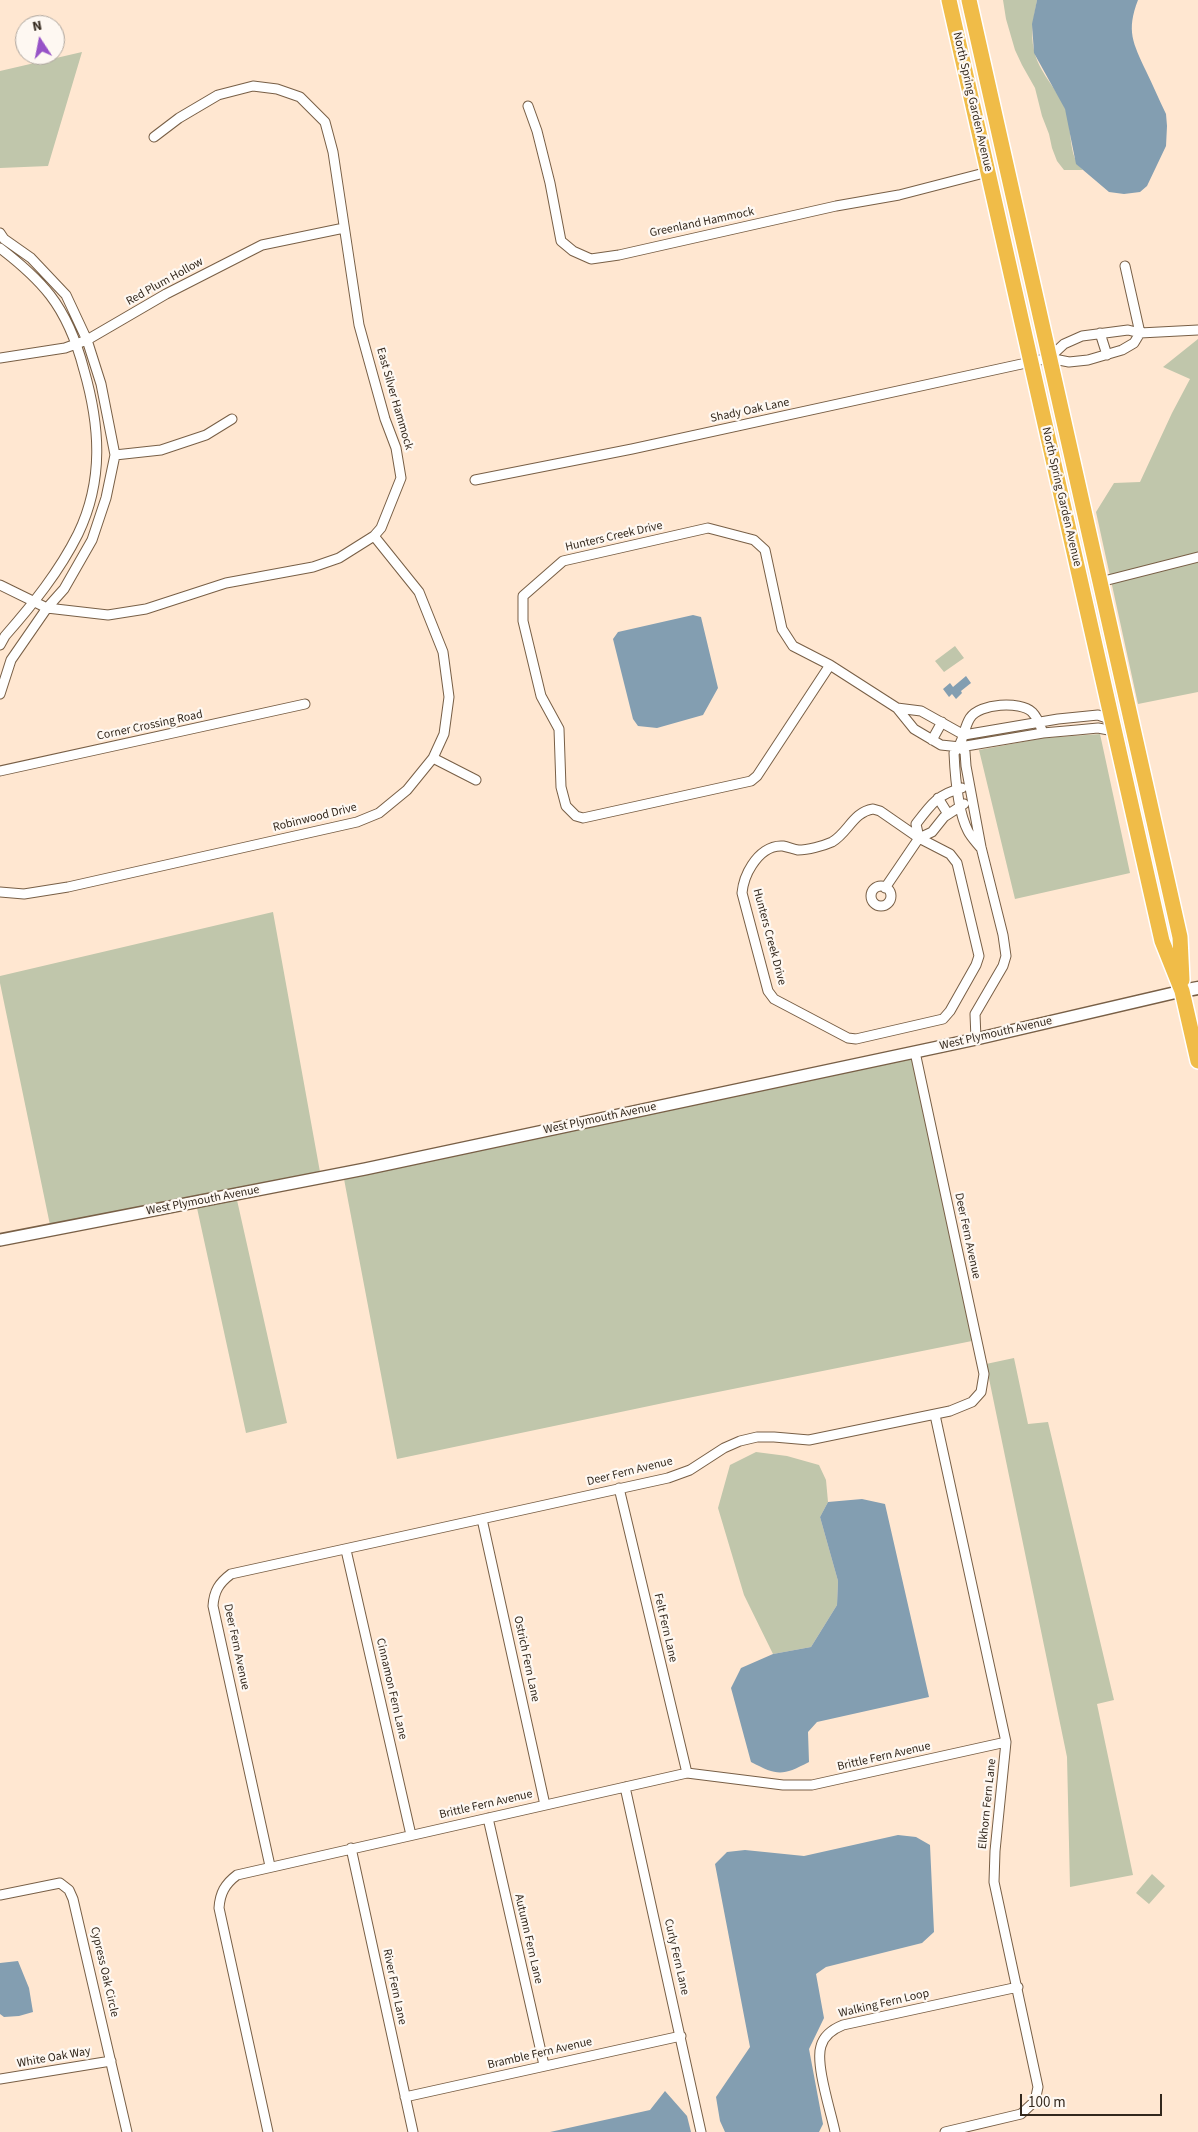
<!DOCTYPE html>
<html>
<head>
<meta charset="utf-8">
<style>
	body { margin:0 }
	#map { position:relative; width:1198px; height:2132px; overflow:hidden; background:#ffe7d1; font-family:"Source Sans 3",sans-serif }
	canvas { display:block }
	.north { position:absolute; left:15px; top:15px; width:50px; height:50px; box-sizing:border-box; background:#fef8f2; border:1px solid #ada59d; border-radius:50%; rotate:349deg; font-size:14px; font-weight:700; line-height:20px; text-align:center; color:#33281d }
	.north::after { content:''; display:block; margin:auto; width:18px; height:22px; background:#9753c7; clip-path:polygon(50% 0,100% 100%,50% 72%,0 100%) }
	.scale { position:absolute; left:1020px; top:2094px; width:142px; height:22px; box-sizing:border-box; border:2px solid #33281d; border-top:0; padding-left:6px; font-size:15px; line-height:18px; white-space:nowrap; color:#33281d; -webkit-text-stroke:4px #fef8f2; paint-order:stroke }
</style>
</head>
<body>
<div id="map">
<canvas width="1198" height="2132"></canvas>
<div class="north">N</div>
<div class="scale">100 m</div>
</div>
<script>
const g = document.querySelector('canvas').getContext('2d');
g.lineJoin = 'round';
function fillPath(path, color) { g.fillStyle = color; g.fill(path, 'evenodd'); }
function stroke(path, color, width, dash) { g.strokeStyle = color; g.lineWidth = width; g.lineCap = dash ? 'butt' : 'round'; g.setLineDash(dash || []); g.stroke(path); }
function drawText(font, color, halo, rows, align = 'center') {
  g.font = font + ' "Source Sans 3",sans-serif'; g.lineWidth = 4.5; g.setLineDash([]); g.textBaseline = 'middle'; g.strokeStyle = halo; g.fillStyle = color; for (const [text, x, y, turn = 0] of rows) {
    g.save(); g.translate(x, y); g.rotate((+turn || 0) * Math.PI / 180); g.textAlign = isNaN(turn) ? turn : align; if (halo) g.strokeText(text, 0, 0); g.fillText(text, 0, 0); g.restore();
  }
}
fillPath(new Path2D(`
	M 1003,0 L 1037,0 C 1034,17 1030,33 1034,50 C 1038,71 1057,89 1065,108 C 1073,128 1067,156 1083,170 L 1064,170 L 1057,161 L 1052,148 L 1049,134 L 1042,116 L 1035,88 L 1022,65 L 1015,50 L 1006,19 Z
	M 82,52 L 48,166 L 0,168 L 0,71 Z
	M 1198,339 L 1198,692 L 1138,704 L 1096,512 L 1114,483 L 1140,482 L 1172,413 L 1190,379 L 1163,367 Z
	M 955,646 L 964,658 L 944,672 L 935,661 Z
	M 1100,734 L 1130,873 L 1015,899 L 979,750 L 1044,738 Z
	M 273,912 L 320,1172 L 50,1225 L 0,983 L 0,976 Z
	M 912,1058 L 972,1341 L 673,1401 L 397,1459 L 344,1179 Z
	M 237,1200 L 287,1423 L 246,1433 L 197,1208 Z
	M 1014,1358 L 1028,1424 L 1048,1422 L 1114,1700 L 1097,1704 L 1133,1875 L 1070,1887 L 1067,1757 L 986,1364 Z
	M 756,1452 L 787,1456 L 819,1465 L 826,1480 L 828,1502 L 820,1517 L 838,1581 L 837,1605 L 811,1647 L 773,1654 L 744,1595 L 718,1508 L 730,1465 Z
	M 1152,1874 L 1165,1886 L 1149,1904 L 1136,1893 Z`), '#c0c6ab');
fillPath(new Path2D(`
	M 1037,0 L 1138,0 C 1126,31 1133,43 1146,71 C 1153,85 1159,100 1166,114 L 1167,126 L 1166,146 L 1147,186 L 1140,192 L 1124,194 L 1109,192 L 1076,164 L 1065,109 L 1034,53 L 1032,24 Z
	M 693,615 L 701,617 L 718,688 L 703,715 L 657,728 L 638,726 L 633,719 L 613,639 L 618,632 Z
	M 966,676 L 971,683 L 961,691 L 962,693 L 956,699 L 952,694 L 949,697 L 943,689 L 950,683 L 953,687 Z
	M 862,1499 L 885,1504 L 929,1697 L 817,1722 L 808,1732 L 809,1762 C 782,1776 778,1776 751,1762 L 731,1688 L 741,1668 L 773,1654 L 811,1647 L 837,1605 L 838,1581 L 820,1517 L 828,1502 Z
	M 898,1835 L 916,1837 L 930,1845 L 934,1932 L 922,1943 L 826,1967 L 816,1974 L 824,2018 L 809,2049 L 823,2124 L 819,2132 L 725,2132 L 720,2121 L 716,2097 L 750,2047 L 715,1864 L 727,1852 L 745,1850 L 804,1856 Z
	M 18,1961 L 29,1988 L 33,2012 L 19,2016 L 4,2017 L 0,2014 L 0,1963 Z
	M 665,2091 L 687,2116 L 691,2132 L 550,2132 L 650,2110 Z`), '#839eb1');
const minor = new Path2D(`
	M 528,106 L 537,131 L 550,183 L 561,241 L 573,251 L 591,259 L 619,255 L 836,206 L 899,195 L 988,172
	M 0,233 L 4,239 L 31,258 L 66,295 L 87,340 L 101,384 L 115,455 L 106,498 L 92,540 L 64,589 L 47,608 L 11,660 L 0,694
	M 0,248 C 17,261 36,277 50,295 C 67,317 77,343 84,370 C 100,426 104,480 78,534 C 59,572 33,604 5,636 L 0,645
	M 1125,266 L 1140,333
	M 1100,333 L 1107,355
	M 0,358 L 65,348 L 87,340 L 166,294 L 262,245 L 344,228
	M 1049,358 L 1064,344 L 1082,336 L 1128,330 L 1140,333 L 1198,330
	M 115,455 L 161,450 L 206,435 L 232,419
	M 475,480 L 632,449 L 1049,358 L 1069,362 L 1088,360 L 1122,350 L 1134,343 L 1140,333
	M 708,528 L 754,540 L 765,550 L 782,629 L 793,646 L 830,665 L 757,776 L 751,781 L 583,818 L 576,816 L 566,806 L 561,787 L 559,729 L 541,696 L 523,621 L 523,596 L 563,561 Z
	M 1100,582 L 1198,557
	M 0,585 L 47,608 L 108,615 L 146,609 L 226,583 L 313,567 L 339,558 L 374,536 L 381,528 L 401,478 L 396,448 L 385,419 L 359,325 L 333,152 L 325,122 L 300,97 L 277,89 L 253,86 L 218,95 L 179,118 L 154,137
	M 830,665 L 897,708 L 914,729 L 941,745 L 960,747 L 1043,733 L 1077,730 L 1098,728 L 1114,731
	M 897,708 L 921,711 L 964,735 L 1058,719 L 1098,715 L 1112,720
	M 932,740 L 942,722
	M 960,747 L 965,752 L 966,766 L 981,847 L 1003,935 L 1006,956 L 1003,966 L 975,1014 L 976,1039
	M 433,758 L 476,780
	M 0,771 L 305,704
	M 938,798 L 948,814
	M 873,809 L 880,811 L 919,838 L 950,854 L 957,863 L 979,956 L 976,965 L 950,1011 L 943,1019 L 856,1039 L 848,1038 L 774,999 L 768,991 L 742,893 C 743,883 746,874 752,865 C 759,854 770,845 783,846 C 788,847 793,849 798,850 C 808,850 823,846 832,842 C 848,833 853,812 873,809 Z
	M 919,838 L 916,824 C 931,804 938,794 962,788
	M 980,847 C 976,842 971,837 968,831 C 958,812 955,775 954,753 C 964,743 963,729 970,718 C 980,703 1020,701 1032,712 C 1038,718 1040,725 1043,733
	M871 896a10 10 0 1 1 20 0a10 10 0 1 1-20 0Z
	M 885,888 L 919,838 L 932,832 L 944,817 L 964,804
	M 0,892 L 24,894 L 68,887 L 357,822 L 379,813 L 407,790 L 433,758 L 444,734 L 449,697 L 443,652 L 419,592 L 374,536
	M 935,1415 L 1006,1742 L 995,1851 L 994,1882 L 1038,2087 L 1035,2101 L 1021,2114 L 945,2132
	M 619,1488 L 687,1773
	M 482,1519 L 545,1805
	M 346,1550 L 411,1835
	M 625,1787 L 701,2132
	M 488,1818 L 544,2065
	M 351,1848 L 413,2132
	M 270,1866 L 213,1606 C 214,1591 219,1583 231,1574 L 668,1478 L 690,1470 L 724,1448 L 740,1441 L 757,1437 L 774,1437 L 809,1440 L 950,1411 L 972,1402 L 981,1392 L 984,1374 L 915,1052
	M 0,1895 L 60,1883 L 69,1890 L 73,1899 L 127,2132
	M 0,2079 L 111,2061
	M 405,2097 L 681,2036
	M 268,2132 L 219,1908 C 220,1893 225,1884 237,1875 L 687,1773 L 783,1785 L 812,1785 L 1006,1742
	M 835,2132 C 831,2112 815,2064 821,2046 C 824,2035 833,2029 843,2025 L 1018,1987`);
const tertiary = new Path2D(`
	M 0,1240 L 365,1169 L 976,1039 L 1182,991`);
const secondary = new Path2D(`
	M 1182,991 L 1198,988`);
const trunk = new Path2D(`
	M 949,0 L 1162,941 L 1182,991 L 1198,1061
	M 969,0 L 1180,937 L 1182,980`);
stroke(minor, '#785f46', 11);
stroke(tertiary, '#785f46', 14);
stroke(secondary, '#785f46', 15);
stroke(trunk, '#fff', 18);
stroke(minor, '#fff', 9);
stroke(tertiary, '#fff', 11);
stroke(secondary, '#fff', 12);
stroke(trunk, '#f0bc48', 15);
drawText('12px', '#33281d', '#fef8f2', [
	["North Spring Garden Avenue",972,102,77],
	["Greenland Hammock",702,223,-12],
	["Red Plum Hollow",165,282,-29],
	["East Silver Hammock",394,399,74],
	["Shady Oak Lane",750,411,-12],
	["North Spring Garden Avenue",1061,497,77],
	["Hunters Creek Drive",614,537,-13],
	["Corner Crossing Road",150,726,-12],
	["Robinwood Drive",315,818,-14],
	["Hunters Creek Drive",769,937,75],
	["West Plymouth Avenue",996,1034,-13],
	["West Plymouth Avenue",600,1119,-12],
	["West Plymouth Avenue",203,1201,-11],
	["Deer Fern Avenue",967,1236,78],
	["Deer Fern Avenue",630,1472,-14],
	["Felt Fern Lane",665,1628,77],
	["Deer Fern Avenue",236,1647,78],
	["Ostrich Fern Lane",526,1659,78],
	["Cinnamon Fern Lane",391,1689,77],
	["Brittle Fern Avenue",884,1757,-13],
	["Elkhorn Fern Lane",988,1804,-84],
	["Brittle Fern Avenue",486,1805,-13],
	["Autumn Fern Lane",528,1939,77],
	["Curly Fern Lane",676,1957,77],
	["Cypress Oak Circle",104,1972,77],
	["River Fern Lane",394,1987,78],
	["Walking Fern Loop",884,2004,-13],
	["Bramble Fern Avenue",540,2054,-13],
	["White Oak Way",54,2058,-10]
]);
</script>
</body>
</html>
